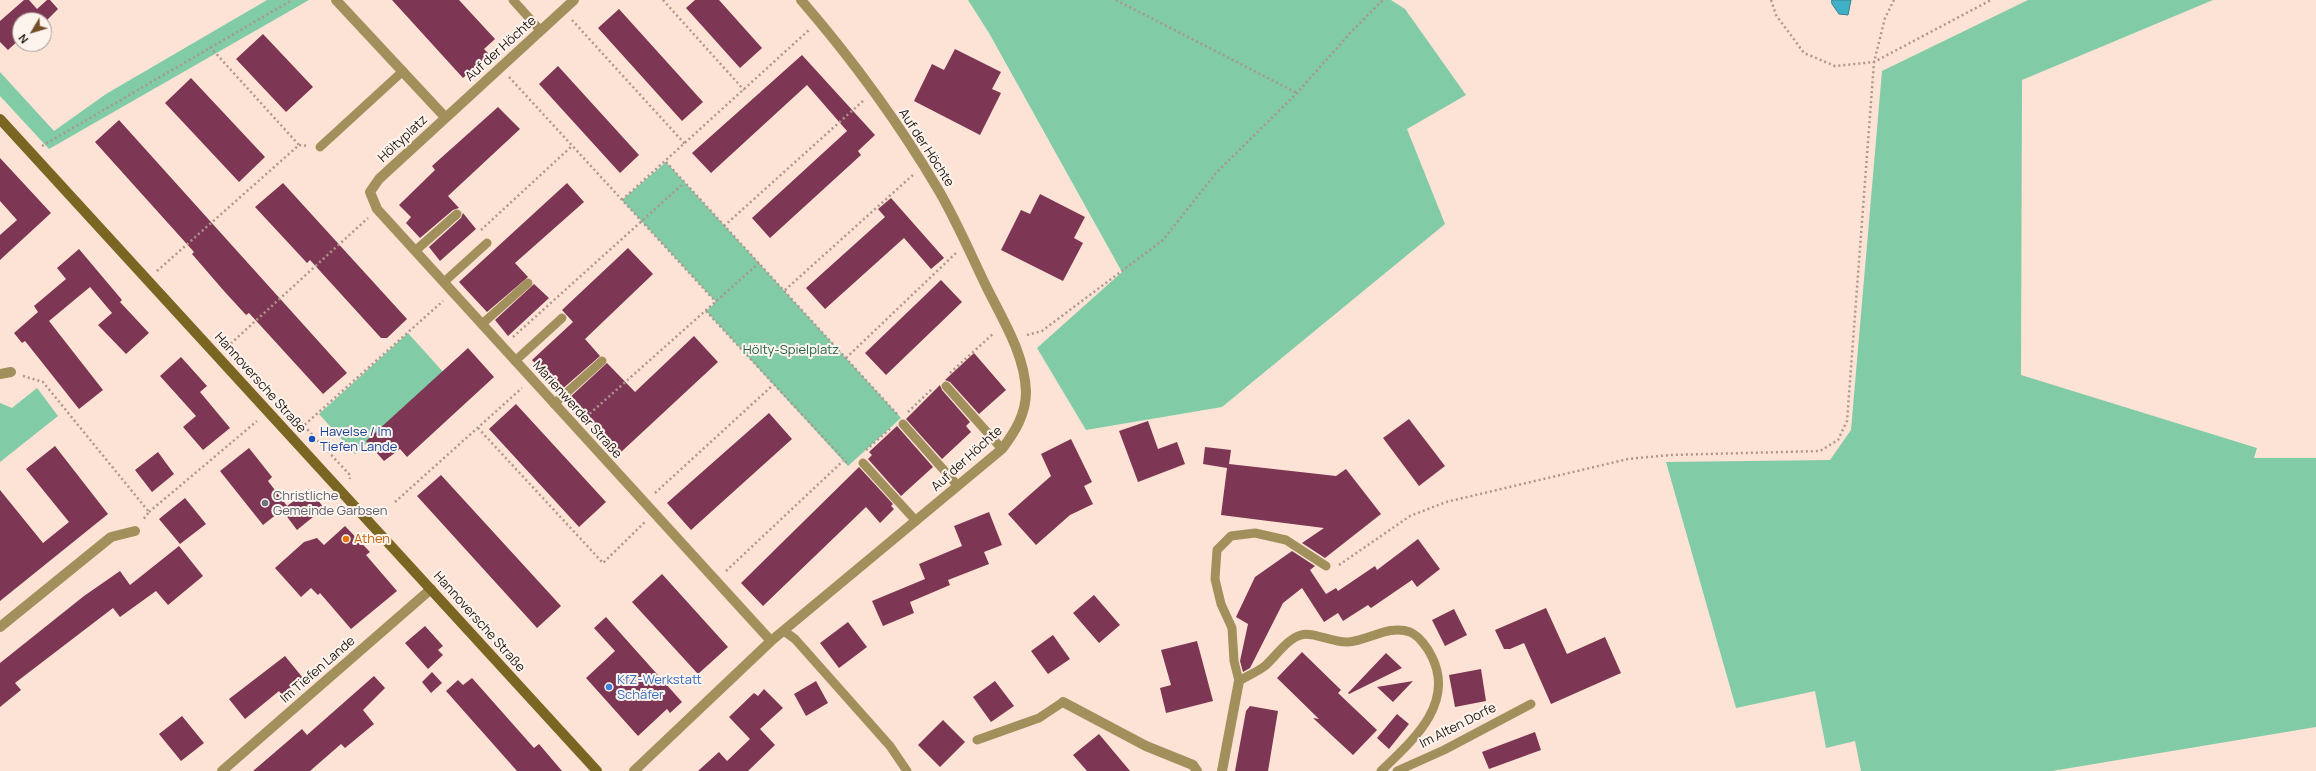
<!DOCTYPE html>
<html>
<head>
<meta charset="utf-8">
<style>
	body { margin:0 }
	#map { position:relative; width:2316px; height:771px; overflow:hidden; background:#fde3d5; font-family:Manrope,sans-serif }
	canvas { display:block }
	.north { position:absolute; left:12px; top:12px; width:40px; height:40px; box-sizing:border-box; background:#fef4ee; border:1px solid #a49b96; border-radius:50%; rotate:232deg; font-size:11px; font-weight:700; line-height:16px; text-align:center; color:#1e1611 }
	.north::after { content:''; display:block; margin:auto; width:14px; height:18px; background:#725028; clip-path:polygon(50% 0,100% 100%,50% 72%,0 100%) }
</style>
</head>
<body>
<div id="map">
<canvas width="2316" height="771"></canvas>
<div class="north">N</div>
</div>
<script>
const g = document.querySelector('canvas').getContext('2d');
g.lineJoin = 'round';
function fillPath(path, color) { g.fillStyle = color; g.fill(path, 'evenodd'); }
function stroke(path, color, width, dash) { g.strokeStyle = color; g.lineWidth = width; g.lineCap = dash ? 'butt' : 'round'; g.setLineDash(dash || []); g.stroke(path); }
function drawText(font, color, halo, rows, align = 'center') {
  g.font = font + ' Manrope,sans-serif'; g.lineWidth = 4; g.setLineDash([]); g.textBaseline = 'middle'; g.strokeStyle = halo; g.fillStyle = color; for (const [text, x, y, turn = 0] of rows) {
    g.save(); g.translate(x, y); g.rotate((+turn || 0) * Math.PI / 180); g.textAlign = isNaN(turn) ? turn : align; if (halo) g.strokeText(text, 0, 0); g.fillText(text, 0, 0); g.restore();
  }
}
fillPath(new Path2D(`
	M 267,0 L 309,0 L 49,149 L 0,96 L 0,72 L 54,131 L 106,94 Z
	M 968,0 L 1391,0 L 1405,9 L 1466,95 L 1407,129 L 1445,224 L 1222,407 L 1086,430 L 1037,348 L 1122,272 L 989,33 Z
	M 2028,0 L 2213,0 L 2022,80 L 2021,375 L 2257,448 L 2254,458 L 2316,458 L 2316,727 L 2052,771 L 1861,771 L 1855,741 L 1826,748 L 1815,691 L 1736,708 L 1666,462 L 1830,460 L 1851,430 L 1882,71 Z
	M 666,162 L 901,418 L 848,466 L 706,311 L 716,302 L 622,200 Z
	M 408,333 L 444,373 L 355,454 L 319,414 Z
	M 37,388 L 58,416 L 0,462 L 0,403 L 12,408 Z`), '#81cba7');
const water = new Path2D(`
	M 1832,0 L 1851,0 L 1848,15 L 1839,14 L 1832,4 Z`);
fillPath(water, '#40b0c7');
stroke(water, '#368290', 1);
fillPath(new Path2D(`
	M 24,0 L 29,0 L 37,9 L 47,0 L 50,0 L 58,9 L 47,20 L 20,20 L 20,39 L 8,50 L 0,42 L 0,21 Z
	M 392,0 L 459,0 L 495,39 L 484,49 L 489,54 L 463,78 Z
	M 695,0 L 719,0 L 762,48 L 740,68 L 686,8 Z
	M 619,9 L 703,102 L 682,121 L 598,28 Z
	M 263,34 L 313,87 L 286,112 L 236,59 Z
	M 955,49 L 1001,72 L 992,89 L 1001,93 L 980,135 L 914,101 L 932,64 L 944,70 Z
	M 802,55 L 875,135 L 858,151 L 861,155 L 770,238 L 752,218 L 847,131 L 807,85 L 711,173 L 692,153 Z
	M 558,66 L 639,155 L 620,173 L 539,84 Z
	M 191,78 L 265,157 L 239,182 L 165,103 Z
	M 498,107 L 520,129 L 448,196 L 459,208 L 453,210 L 420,238 L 406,223 L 411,217 L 399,205 L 435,170 L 432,166 Z
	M 119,120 L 347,373 L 323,394 L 249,313 L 246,315 L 224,291 L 192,254 L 194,252 L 95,142 Z
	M 0,158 L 51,213 L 0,260 L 0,235 L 17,220 L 0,201 Z
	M 283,183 L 407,319 L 387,338 L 381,338 L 310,260 L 307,263 L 255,207 Z
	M 567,183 L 584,202 L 515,263 L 528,277 L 487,312 L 459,282 Z
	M 1040,194 L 1085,217 L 1074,238 L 1083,243 L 1063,281 L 1001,250 L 1021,210 L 1030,214 Z
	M 891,198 L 944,258 L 931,269 L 904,238 L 825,309 L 806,288 L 885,217 L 878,209 Z
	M 463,213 L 476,229 L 440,261 L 429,247 L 461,218 Z
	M 628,248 L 653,274 L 585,339 L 600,356 L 560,391 L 532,360 L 573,322 L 562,310 Z
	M 79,249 L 122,300 L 120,302 L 149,333 L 126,354 L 98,325 L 112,313 L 90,287 L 49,321 L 103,390 L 79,409 L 33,351 L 25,341 L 22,343 L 14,333 L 38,312 L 34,306 L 66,279 L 57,268 Z
	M 941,280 L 962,302 L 886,375 L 865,353 Z
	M 534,284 L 549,298 L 508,336 L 495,320 Z
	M 694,336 L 718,362 L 620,453 L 568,399 L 607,363 L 635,392 Z
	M 468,348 L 494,377 L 407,457 L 400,449 L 384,461 L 366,441 Z
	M 974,353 L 1006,390 L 979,414 L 950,382 L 945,380 Z
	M 181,357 L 207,386 L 200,392 L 230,428 L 203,450 L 183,427 L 196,416 L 160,376 Z
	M 940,385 L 942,390 L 970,422 L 966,426 L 971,432 L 942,459 L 906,419 Z
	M 516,404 L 606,502 L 579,527 L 489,429 Z
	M 769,413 L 792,439 L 691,530 L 667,503 Z
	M 1409,419 L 1445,466 L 1419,486 L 1383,438 Z
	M 1148,421 L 1158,449 L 1177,442 L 1185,464 L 1138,482 L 1119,431 Z
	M 897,426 L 933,467 L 901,496 L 868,459 L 872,455 L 869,452 Z
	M 1071,439 L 1092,482 L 1084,486 L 1093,504 L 1070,515 L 1036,545 L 1008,514 L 1051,476 L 1041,454 Z
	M 55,446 L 108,514 L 0,601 L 0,490 L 43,543 L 69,522 L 26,469 Z
	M 1205,447 L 1231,450 L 1229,464 L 1336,476 L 1346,469 L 1381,514 L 1325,558 L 1302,543 L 1324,528 L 1221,515 L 1227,468 L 1203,464 Z
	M 249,448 L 272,477 L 268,481 L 287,506 L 263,525 L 220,471 Z
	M 158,452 L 174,474 L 152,492 L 135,470 Z
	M 859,467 L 893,504 L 891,506 L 894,509 L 880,523 L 866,507 L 763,606 L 741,583 Z
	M 441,475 L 561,606 L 537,628 L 417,496 Z
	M 309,489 L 324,508 L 297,530 L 282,510 Z
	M 185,498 L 206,524 L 180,544 L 159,519 Z
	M 989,512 L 1002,545 L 984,552 L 989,564 L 948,580 L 950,585 L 910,602 L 914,613 L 883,626 L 872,601 L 925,579 L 919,564 L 962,546 L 954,526 Z
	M 345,526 L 370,552 L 366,555 L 397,591 L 351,629 L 320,593 L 318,595 L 311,588 L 301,597 L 275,568 L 304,542 L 317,538 L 324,545 Z
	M 1418,539 L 1440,569 L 1417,587 L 1412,580 L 1371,608 L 1368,605 L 1343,621 L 1338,613 L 1324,622 L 1302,588 L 1283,603 L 1250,668 L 1243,672 L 1240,661 L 1248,624 L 1236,617 L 1255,577 L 1292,551 L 1315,566 L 1310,570 L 1326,594 L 1336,588 L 1338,591 L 1375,566 L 1377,570 Z
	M 179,546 L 203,576 L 168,605 L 156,591 L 120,617 L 113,608 L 15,683 L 21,690 L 0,707 L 0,663 L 84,596 L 120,571 L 130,585 Z
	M 662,574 L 728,647 L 698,674 L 632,602 Z
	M 1094,595 L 1120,625 L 1099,643 L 1073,613 Z
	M 1546,608 L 1567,654 L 1605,637 L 1621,673 L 1551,704 L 1524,643 L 1510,649 L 1504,649 L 1495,630 Z
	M 1454,609 L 1467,635 L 1445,646 L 1432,620 Z
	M 606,617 L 682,702 L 670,713 L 667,709 L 638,736 L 586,678 L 615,651 L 594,628 Z
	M 848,622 L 867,647 L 839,668 L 820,643 Z
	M 425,626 L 443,646 L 438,650 L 443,655 L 428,669 L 405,643 Z
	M 1053,635 L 1070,659 L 1048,674 L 1031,651 Z
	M 1197,641 L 1213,701 L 1166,713 L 1160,688 L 1171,685 L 1161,650 Z
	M 1302,652 L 1341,690 L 1338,693 L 1377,730 L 1353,755 L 1313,718 L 1319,719 L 1277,678 Z
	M 1386,653 L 1402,668 L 1349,694 L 1348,693 Z
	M 285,656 L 303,678 L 282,695 L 279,691 L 245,719 L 229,699 Z
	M 1481,669 L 1486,701 L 1455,707 L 1449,675 Z
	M 432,672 L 442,683 L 431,693 L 422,682 Z
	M 374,676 L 385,688 L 363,710 L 374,724 L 345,748 L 341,744 L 310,771 L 253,771 L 302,729 L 307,735 Z
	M 472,678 L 534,748 L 539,744 L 562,771 L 517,771 L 446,691 L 458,680 L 463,685 Z
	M 816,681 L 828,703 L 806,716 L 794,694 Z
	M 995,681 L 1014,706 L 991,722 L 973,697 Z
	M 1413,681 L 1393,702 L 1377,687 Z
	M 764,689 L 783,708 L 760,729 L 775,745 L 748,771 L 698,771 L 719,752 L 727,761 L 750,739 L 729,717 L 754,693 L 758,696 Z
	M 1250,706 L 1278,711 L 1268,771 L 1235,771 L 1246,711 Z
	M 1397,714 L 1409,724 L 1389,749 L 1377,738 Z
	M 182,716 L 204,743 L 181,761 L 159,734 Z
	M 943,720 L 965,742 L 940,767 L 918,745 Z
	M 1535,732 L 1541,750 L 1489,769 L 1482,752 Z
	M 1099,734 L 1130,771 L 1087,771 L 1073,755 Z`), '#7d3653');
stroke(new Path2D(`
	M 663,0 L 744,90
	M 1116,0 L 1297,93
	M 1771,0 L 1776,15 L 1804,53 L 1835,66 L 1874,62 L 1991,0
	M 572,20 L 685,144
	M 210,47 L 299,145
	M 509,77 L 716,302
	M 42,146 L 292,0
	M 666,162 L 897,414
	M 622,200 L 809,30
	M 724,226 L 863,101
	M 481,230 L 572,146
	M 157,271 L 299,145 L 308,146
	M 785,290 L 914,174
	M 706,311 L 849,465
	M 1027,335 L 1042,331 L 1163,240 L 1216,173 L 1297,93 L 1351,32 L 1383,0
	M 513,337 L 684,183
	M 227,347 L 368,218
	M 846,358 L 956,253
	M 950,373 L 994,333
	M 23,376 L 43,382 L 149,512 L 142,521
	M 908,412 L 933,388
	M 289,414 L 293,414 L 349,474 L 350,479
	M 586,417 L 759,263
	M 301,428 L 443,301
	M 478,428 L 603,563 L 645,522
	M 866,450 L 891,428
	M 655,493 L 773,385
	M 395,502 L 522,388
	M 149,512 L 257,421
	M 1339,565 L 1410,516 L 1446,502 L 1628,459 L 1670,455 L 1820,451 L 1838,440 L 1847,421 L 1874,62 L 1885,18 L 1894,0
	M 726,571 L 843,461`), '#ab978d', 2.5, [2, 3]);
stroke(new Path2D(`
	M 513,0 L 540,30
	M 320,147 L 403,71
	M 415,251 L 457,214
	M 444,282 L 487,243
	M 482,324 L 528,283
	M 515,361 L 562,318
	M 946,386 L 1002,449
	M 554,404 L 602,361
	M 903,424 L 958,486
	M 863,463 L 916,521
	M 1326,566 L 1286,540 L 1255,533 L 1231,536 L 1217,550 L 1215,579 L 1221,604 L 1232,628 L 1234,661 L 1239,681 C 1247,676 1257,672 1265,666 C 1276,656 1287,639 1301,635 C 1312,631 1333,643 1348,642 C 1368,641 1389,624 1410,632 C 1419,636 1428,648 1432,657 C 1455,704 1413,740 1381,771
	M 784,631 L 795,639 L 890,746 L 907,771
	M 977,740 L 1039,718 L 1063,702
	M 1397,771 L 1444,750 L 1531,704`), '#a2905c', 9);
stroke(new Path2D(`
	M 336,0 L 445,117
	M 574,0 L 379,179 L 370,192 L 377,209 L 771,641
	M 0,374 L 11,372
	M 0,627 L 111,537 L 135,531
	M 1063,702 L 1146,746 L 1193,765 L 1197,771
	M 222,771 L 431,589
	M 634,771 L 771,641 L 1002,449 C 1015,432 1026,414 1026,392 C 1025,355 1003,320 987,288 C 971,255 957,222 939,191 C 899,123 852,59 801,0
	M 1222,771 L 1239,681`), '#a2905c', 10);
stroke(new Path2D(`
	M 0,119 L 597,771`), '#7a6622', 10);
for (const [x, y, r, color] of [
	[312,439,4,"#1a4fb4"],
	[265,503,4,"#6b7280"],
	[346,539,4,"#e8710a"],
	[609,687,4,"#3f7fe0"]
]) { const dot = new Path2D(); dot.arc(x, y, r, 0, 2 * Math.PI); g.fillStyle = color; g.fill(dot); stroke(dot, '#fef4ee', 1.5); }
drawText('13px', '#1e1611', '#fef4ee', [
	["Auf der Höchte",501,49,-42],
	["Höltyplatz",403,139,-43],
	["Auf der Höchte",926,148,57],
	["Hannoversche Straße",260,383,48],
	["Marienwerder Straße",577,410,48],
	["Auf der Höchte",967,459,-42],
	["Hannoversche Straße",479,622,48],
	["Im Tiefen Lande",318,670,-41],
	["Im Alten Dorfe",1458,726,-27]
]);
drawText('13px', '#226348', '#fef4ee', [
	["Hölty-Spielplatz",791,350]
]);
drawText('13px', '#164399', '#fef4ee', [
	["Havelse / Im",320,432],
	["Tiefen Lande",320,447]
], 'left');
drawText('13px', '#5b616d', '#fef4ee', [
	["Christliche",273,496],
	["Gemeinde Garbsen",273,511]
], 'left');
drawText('13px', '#c56008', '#fef4ee', [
	["Athen",354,539]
], 'left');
drawText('13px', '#366cbe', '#fef4ee', [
	["KfZ-Werkstatt",617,680],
	["Schäfer",617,695]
], 'left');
</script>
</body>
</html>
